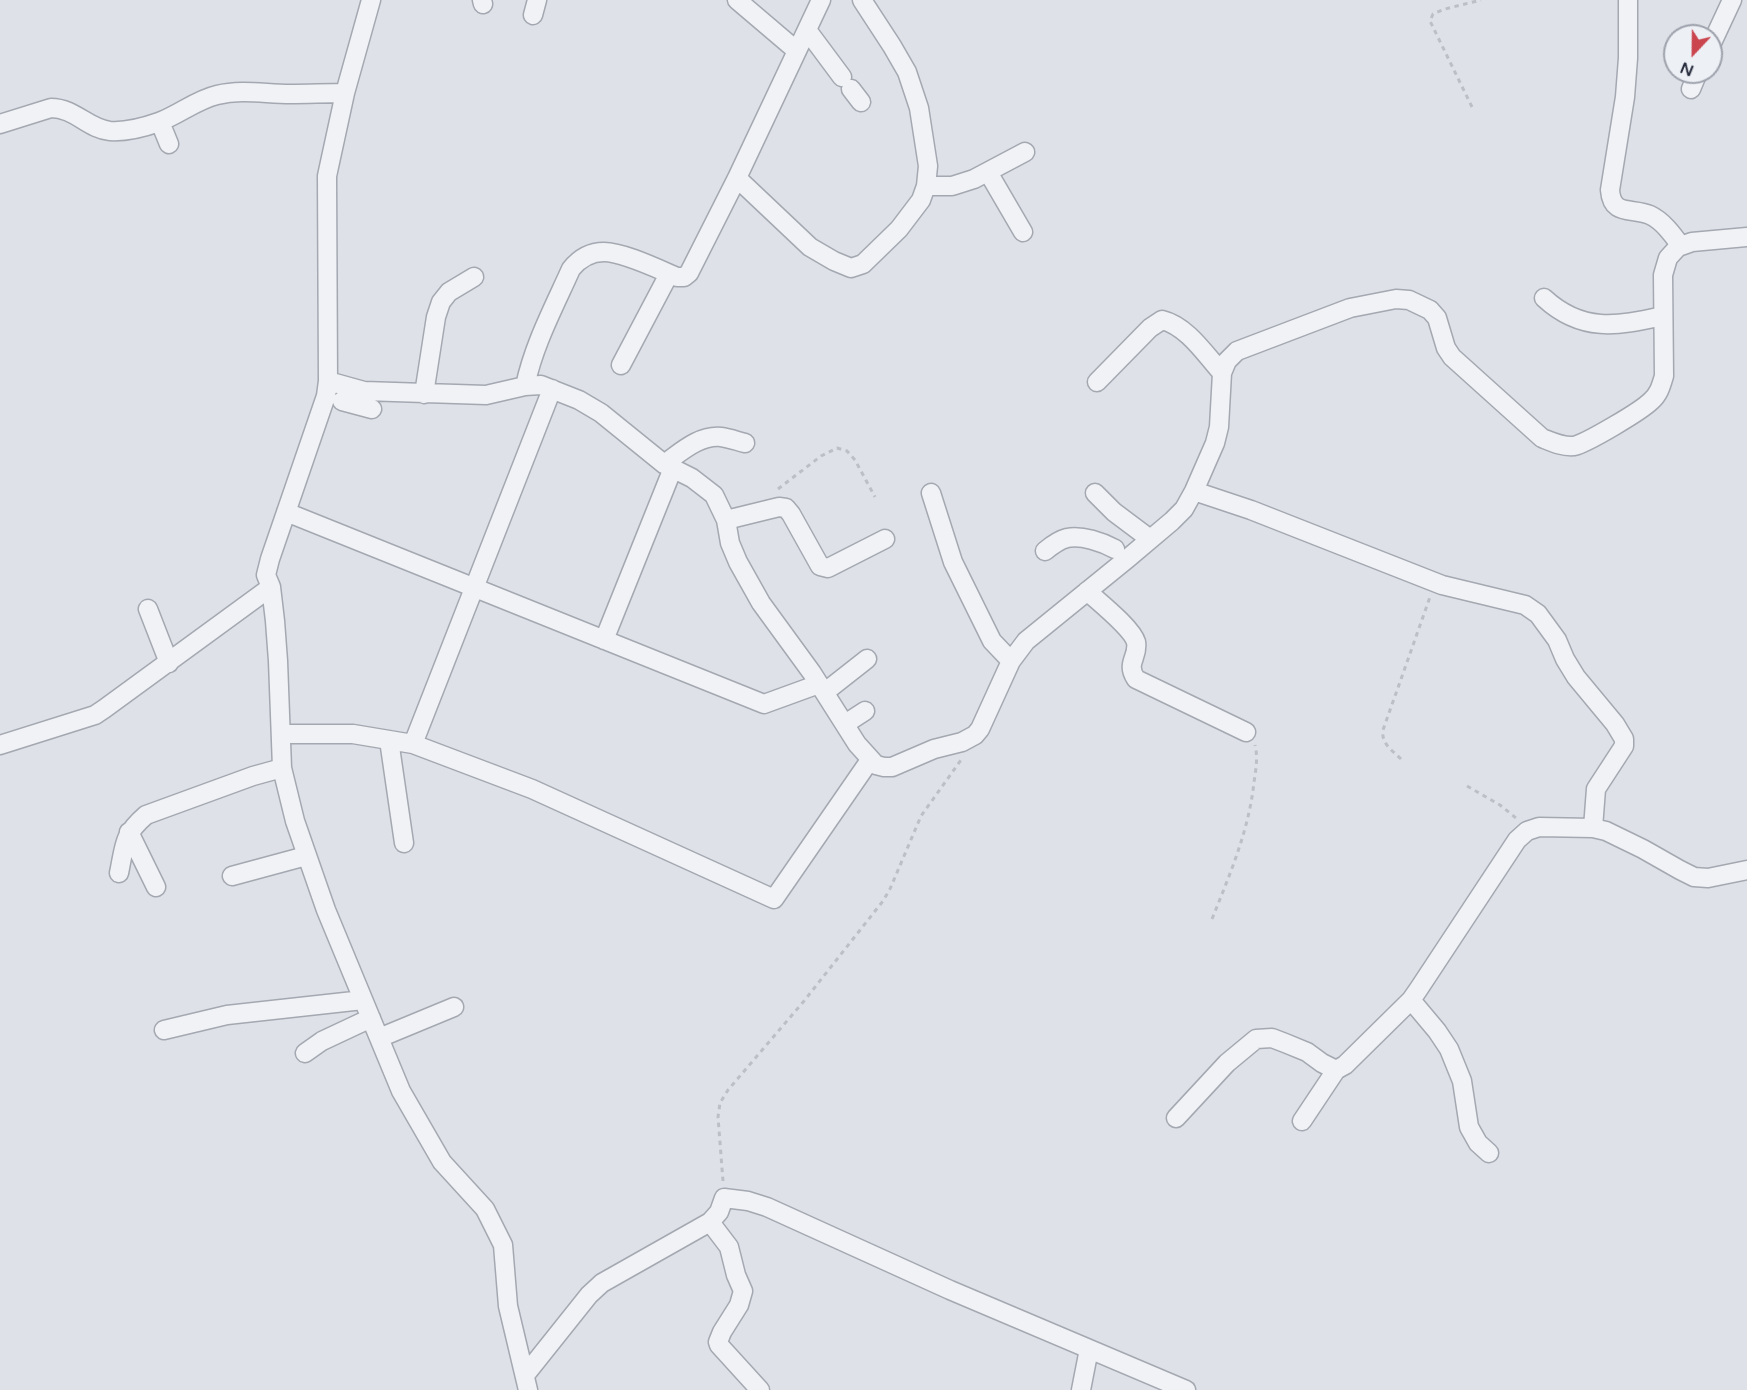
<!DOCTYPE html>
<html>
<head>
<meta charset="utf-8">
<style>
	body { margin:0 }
	#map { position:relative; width:1747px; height:1390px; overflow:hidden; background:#dee1e7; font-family:"Varela Round",sans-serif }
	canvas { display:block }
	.north { position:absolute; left:1663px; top:24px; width:60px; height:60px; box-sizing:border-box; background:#edf0f5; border:2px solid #9ea2ac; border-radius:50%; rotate:202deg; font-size:16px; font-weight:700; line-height:24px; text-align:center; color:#282e3e }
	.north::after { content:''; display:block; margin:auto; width:21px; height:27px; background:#ca454e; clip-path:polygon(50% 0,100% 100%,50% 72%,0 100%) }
</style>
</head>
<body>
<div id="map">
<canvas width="1747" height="1390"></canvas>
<div class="north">N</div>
</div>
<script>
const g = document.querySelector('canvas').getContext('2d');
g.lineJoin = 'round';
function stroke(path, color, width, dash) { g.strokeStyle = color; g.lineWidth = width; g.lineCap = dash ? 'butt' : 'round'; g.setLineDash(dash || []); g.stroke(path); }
const minor = new Path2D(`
	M 371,0 L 345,93 L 327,176 L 328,381 L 326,396 L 270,559 L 266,575 L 271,587 L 275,621 L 278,661 L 282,768 L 295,821 L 326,910 L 401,1091 L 442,1162 L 485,1209 L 503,1245 L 508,1306 L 528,1390
	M 482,0 L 483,4
	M 737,0 L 797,51
	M 1628,0 L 1628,58 L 1625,97 L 1610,190 C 1612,217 1632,207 1650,215 C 1663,221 1673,235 1681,246
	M 533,15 L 537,0
	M 807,30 L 842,77
	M 1711,45 L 1732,0
	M 851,89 L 861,102
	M 1691,89 L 1698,72
	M 160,122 L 169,144
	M 0,124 L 51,108 C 75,108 88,129 110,131 C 126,132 145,127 159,122 C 180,114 196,100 217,95 C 242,89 265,94 290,94 C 308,94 326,93 345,93
	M 988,172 L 1023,232
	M 737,178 L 810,247 L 834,261 L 851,268 L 863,264 L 899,229 L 921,200 L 926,186 L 928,166 L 919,108 L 907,72 L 892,46 L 862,0
	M 926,186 L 952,186 L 974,179 L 1025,152
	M 1544,298 C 1582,333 1617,326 1663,316
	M 621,365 L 669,274
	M 328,381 L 364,391 L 486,395 L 525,386 L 541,385 L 579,400 L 601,413 L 664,464 L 692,478 L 714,495 L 726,520 L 730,543 L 738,562 L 761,603 L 812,673 L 857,744 L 876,765 L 884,767 L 892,767 L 934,749 L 962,742 L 975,735 L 980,729 L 1011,661 L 1026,641 L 1127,559 L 1172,521 L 1184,509 L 1194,491 L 1215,443 L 1219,427 L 1222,373 L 1227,361 L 1237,351 L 1350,308 L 1396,299 L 1409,300 L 1430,310 L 1437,318 L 1446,348 L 1452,357 L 1542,438 C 1552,442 1562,447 1574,446 C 1587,443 1641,411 1651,401 C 1659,394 1661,386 1664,376 L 1663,275 L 1668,258 L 1678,247 L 1692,242 L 1747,237
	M 1097,382 L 1150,328 L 1162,320 C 1187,326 1205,354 1222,373
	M 525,386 C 534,344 554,307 571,269 C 579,259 590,252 604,252 C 623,252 658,269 677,277 L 684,277 L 689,273 L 737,178 L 821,0
	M 424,394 L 436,317 L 441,302 L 449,292 L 474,277
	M 342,401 L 372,409
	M 664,464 C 681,452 699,435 721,437 C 729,438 737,441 745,443
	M 1194,491 L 1251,510 L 1442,585 L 1525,605 L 1538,614 L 1557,640 L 1565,659 L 1576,677 L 1615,724 L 1624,739 L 1624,746 L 1596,789 L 1593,828
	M 931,493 L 953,562 L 992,641 L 1011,661
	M 1095,493 L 1114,512 L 1150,539
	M 286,512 L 764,704 L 819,684
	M 726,520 L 779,507 L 786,508 L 791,514 L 820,566 L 828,568 L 885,539
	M 1045,551 C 1051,546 1059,540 1067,538 C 1082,535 1102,542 1115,549
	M 1087,591 C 1099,602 1132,628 1136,642 C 1139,657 1125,663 1136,679 L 1246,732
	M 148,609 L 169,663
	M 604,640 L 673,468
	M 825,692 L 867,659
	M 845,724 L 865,711
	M 281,734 L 353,734 L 413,744 L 532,789 L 774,899 L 870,760
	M 389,740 L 404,843
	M 413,744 L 552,389
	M 0,745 L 95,715 L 104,709 L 271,587
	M 129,832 L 156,887
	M 119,873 C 125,844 123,835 146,815 L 253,776 L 282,768
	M 232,876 L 306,856
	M 1411,1000 L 1437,1031 L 1449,1049 L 1462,1081 L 1469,1127 L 1478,1143 L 1489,1153
	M 164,1030 L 227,1015 L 363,1000
	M 379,1038 L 454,1007
	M 305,1053 L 322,1041 L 371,1018
	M 1176,1118 L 1227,1063 L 1256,1039 L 1272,1038 L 1285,1043 L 1307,1052 L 1322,1063 L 1336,1070 L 1345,1065 L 1411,1000 L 1418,990 L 1517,840 L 1527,831 L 1539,827 L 1593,828 L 1606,831 L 1643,849 L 1680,870 L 1694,877 L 1708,878 L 1747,870
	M 1302,1121 L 1336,1070
	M 710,1222 L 729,1247 L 736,1275 L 743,1291 L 739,1305 L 722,1332 L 718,1342 L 719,1345 L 760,1390
	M 526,1374 L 589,1295 L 602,1283 L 710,1222 L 719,1212 L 724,1198 L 748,1201 L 767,1207 L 950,1290 L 1186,1390
	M 1081,1390 L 1089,1349`);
stroke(minor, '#a4a8b1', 21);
stroke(new Path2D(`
	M 1472,107 L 1430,21 L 1433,14 L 1445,9 L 1481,0
	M 778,489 L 821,456 L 837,448 L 847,451 L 855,460 L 875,497
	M 1401,759 C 1392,750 1381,744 1383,730 L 1430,597
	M 1467,786 L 1500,805 L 1516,818
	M 1212,919 C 1230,874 1249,830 1254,782 C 1256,769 1258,757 1255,745
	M 723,1181 L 718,1117 L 720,1103 L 728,1090 L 804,1001 L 883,901 L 890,889 L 921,816 L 961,760`), '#bdbfc6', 3, [4.5, 4.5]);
stroke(minor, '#f1f2f6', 18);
</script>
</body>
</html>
